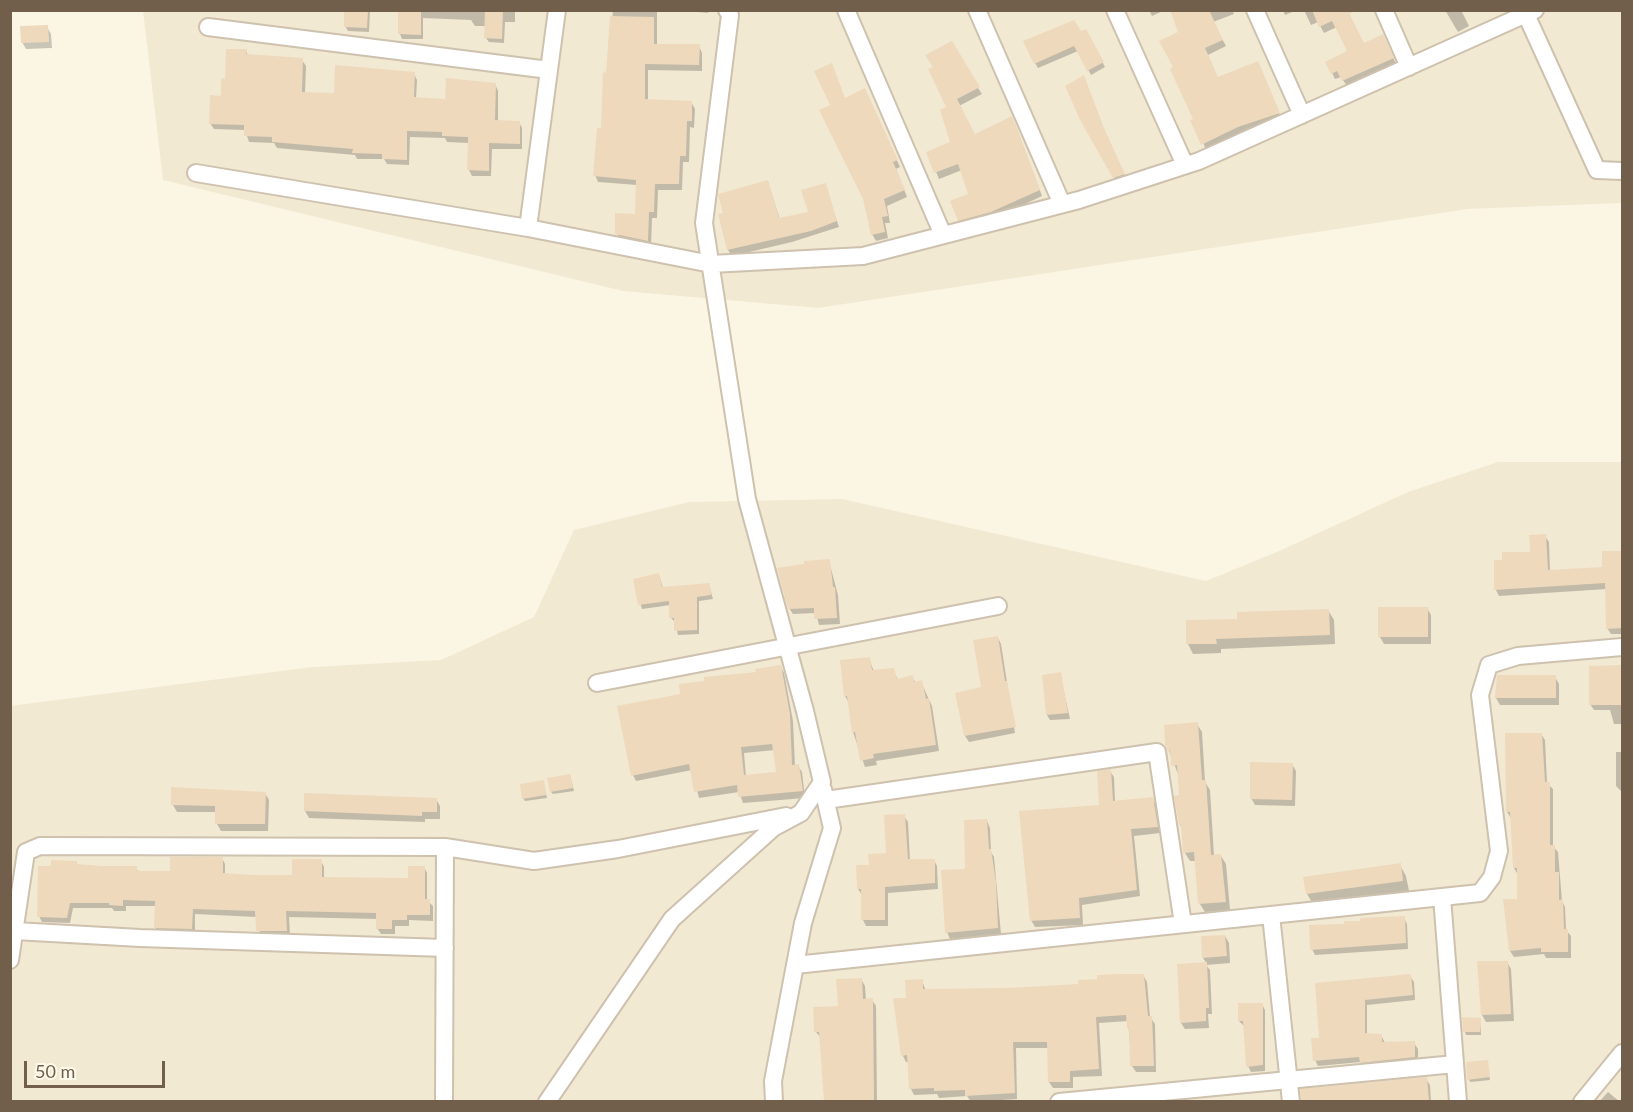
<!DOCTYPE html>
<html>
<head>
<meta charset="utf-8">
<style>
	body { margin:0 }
	#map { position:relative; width:1633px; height:1112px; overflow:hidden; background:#fbf6e4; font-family:Lato,sans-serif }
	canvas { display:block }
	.frame { position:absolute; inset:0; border:12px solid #715f4b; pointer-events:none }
	.scale { position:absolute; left:24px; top:1061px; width:141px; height:27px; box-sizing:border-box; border:3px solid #715f4b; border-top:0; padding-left:8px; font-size:18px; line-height:21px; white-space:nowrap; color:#715f4b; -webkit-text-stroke:4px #fef9ea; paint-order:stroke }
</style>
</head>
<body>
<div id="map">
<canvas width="1633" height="1112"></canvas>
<div class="frame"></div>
<div class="scale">50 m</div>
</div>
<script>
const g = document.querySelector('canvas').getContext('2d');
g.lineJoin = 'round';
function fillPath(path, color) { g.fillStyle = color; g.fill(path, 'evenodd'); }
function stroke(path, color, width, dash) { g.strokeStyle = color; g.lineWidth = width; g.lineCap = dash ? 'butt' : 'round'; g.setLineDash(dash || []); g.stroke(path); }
fillPath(new Path2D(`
	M 143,11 L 1622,11 L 1622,203 L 1468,209 L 818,308 L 623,291 L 163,180 Z
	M 1498,462 L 1622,462 L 1622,1101 L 11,1101 L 10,706 L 312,667 L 441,660 L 534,617 L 574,530 L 689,502 L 842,499 L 1206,581 L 1279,551 L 1408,492 Z`), '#f2e9d3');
fillPath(new Path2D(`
	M 347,10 L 370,10 L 369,32 L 348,31 L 345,26 Z
	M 400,10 L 515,10 L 515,22 L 505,22 L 504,43 L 489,42 L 486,38 L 486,26 L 475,26 L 471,20 L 423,18 L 423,39 L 402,39 L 400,34 Z
	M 613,10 L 657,10 L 657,45 L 699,46 L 702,53 L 702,71 L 648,70 L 648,101 L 691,102 L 695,109 L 694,128 L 690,127 L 689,162 L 683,162 L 682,190 L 658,190 L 657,218 L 652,218 L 651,247 L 621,241 L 617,234 L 636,216 L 637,185 L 598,182 L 595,175 L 603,129 Z
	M 679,10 L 708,10 L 708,13 Z
	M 1149,10 L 1165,10 L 1152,16 Z
	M 1171,10 L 1232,10 L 1234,14 L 1213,22 L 1226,46 L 1208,55 L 1218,79 L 1261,69 L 1282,120 L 1206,150 L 1175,68 L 1180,33 Z
	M 1283,10 L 1297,10 L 1285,15 Z
	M 1304,10 L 1347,10 L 1364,44 L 1386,42 L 1396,64 L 1347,86 L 1341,77 L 1335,79 L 1327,62 L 1349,51 L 1337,27 L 1324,33 L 1318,22 L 1311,25 Z
	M 1445,10 L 1461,10 L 1469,26 L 1458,32 Z
	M 47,27 L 51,34 L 52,48 L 26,49 L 22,42 Z
	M 1086,31 L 1105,67 L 1091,75 L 1078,51 L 1038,68 L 1035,63 Z
	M 246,51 L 248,56 L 302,60 L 306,66 L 305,93 L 335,95 L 414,74 L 417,80 L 416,99 L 447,100 L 495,84 L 498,91 L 498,122 L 519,122 L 522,128 L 522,149 L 492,149 L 491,176 L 472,176 L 469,170 L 469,143 L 447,142 L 445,138 L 410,137 L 409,165 L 387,164 L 384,159 L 357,159 L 355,155 L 277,148 L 274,143 L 249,142 L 245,130 L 214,129 L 210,123 L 227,80 Z
	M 930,70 L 978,88 L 982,94 L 959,106 L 975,136 L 1015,124 L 1042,196 L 995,218 L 963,226 L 959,220 L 970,195 L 962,170 L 939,179 L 928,152 L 952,143 L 948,108 Z
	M 1084,77 L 1105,132 L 1127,180 L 1118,183 L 1081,120 Z
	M 868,97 L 900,167 L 896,169 L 907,197 L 887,206 L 890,223 L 885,223 L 888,238 L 876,241 L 872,234 Z
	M 768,182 L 780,220 L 810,213 L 825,185 L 839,227 L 792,242 L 732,256 L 728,250 L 725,214 Z
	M 1545,536 L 1549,542 L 1550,571 L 1603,569 L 1622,553 L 1622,634 L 1611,634 L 1607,628 L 1607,589 L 1499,596 L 1496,590 Z
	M 829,561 L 838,595 L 840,624 L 819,625 L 816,613 L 793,614 L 789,608 Z
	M 659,575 L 663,588 L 709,585 L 713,599 L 699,601 L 699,634 L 678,635 L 675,622 L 671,618 L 671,605 L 642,609 L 634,580 Z
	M 1427,608 L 1431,615 L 1431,644 L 1384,644 L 1380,637 Z
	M 1328,610 L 1334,620 L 1335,644 L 1221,649 L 1221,653 L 1193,654 L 1188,644 L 1239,620 Z
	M 998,638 L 1001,644 L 1015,733 L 969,742 L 965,736 Z
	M 869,658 L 874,672 L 893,669 L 898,680 L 912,677 L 916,683 L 921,682 L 932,706 L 939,751 L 876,761 L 877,765 L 865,767 L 853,732 L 849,703 L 845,696 Z
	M 780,666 L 784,673 L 793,721 L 795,766 L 798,766 L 802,772 L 805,798 L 743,803 L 739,792 L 699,798 L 692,770 L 636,781 L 633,775 L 681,695 ZM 775,750 L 778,773 L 746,777 L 744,753 Z
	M 1622,667 L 1622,724 L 1614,724 L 1610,710 L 1594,710 L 1590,704 Z
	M 1060,674 L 1070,719 L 1050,720 L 1047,715 Z
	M 1498,677 L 1555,677 L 1559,684 L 1559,705 L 1500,705 L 1496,698 Z
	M 1197,724 L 1202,732 L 1205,782 L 1210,790 L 1214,856 L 1221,856 L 1226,864 L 1230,910 L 1205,912 L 1200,904 L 1196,861 L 1190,861 L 1185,853 L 1183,830 L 1180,824 L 1181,797 L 1178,774 L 1169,751 Z
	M 1541,734 L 1545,740 L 1547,783 L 1553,789 L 1553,846 L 1558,852 L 1562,901 L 1565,907 L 1566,930 L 1571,936 L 1571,958 L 1546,958 L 1544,954 L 1514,957 L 1510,951 L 1505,901 L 1519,900 L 1518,875 L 1514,868 L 1511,818 L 1507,812 Z
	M 1616,752 L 1622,752 L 1622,792 L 1616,786 Z
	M 1292,764 L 1296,771 L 1295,806 L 1255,805 L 1251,798 Z
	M 1110,771 L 1114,777 L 1115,802 L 1152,799 L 1156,805 L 1160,833 L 1134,836 L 1140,896 L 1082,905 L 1083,925 L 1035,927 L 1031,920 L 1100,807 Z
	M 570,775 L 574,791 L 553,794 L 551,792 Z
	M 544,785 L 547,798 L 525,801 L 523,798 Z
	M 173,789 L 265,793 L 269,800 L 268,831 L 221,831 L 217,824 L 217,812 L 177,812 L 173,805 Z
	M 436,799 L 440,806 L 440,819 L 425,819 L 425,822 L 309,818 L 305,811 Z
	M 904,816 L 908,822 L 910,861 L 934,860 L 937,866 L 938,889 L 888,893 L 888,926 L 866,926 L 863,920 L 862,895 L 858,889 L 870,866 L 888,855 Z
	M 987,821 L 990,828 L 991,852 L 994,857 L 1001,934 L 950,939 L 947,932 L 966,871 Z
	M 1621,834 L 1622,834 L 1622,858 L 1621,855 Z
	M 222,858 L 225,864 L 225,875 L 293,877 L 321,861 L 324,867 L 324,879 L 410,880 L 424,867 L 427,873 L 427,900 L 433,906 L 433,921 L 409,920 L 409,926 L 395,926 L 395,934 L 381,934 L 377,928 L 378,919 L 289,917 L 290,936 L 261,937 L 256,917 L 195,914 L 195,935 L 159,934 L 156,928 L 156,906 L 126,906 L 126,911 L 114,911 L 112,908 L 73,908 L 70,923 L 42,922 L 39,916 L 76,862 L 78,866 L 136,868 L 139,873 L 171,873 Z
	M 1400,865 L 1406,876 L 1409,891 L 1313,904 L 1307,894 Z
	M 1404,918 L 1407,924 L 1408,949 L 1315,955 L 1312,949 L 1346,925 L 1346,922 Z
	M 1225,936 L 1229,943 L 1230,963 L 1206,965 L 1210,970 L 1212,1014 L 1208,1014 L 1209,1028 L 1185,1029 L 1181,1023 L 1207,964 L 1203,958 Z
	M 1507,962 L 1511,969 L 1514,1021 L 1486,1022 L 1482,1015 Z
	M 1143,975 L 1147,982 L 1150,1017 L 1155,1024 L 1156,1072 L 1136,1072 L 1132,1066 L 1128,1021 L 1099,1023 L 1102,1076 L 1073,1077 L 1073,1088 L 1053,1088 L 1049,1082 L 1049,1048 L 1016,1048 L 1017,1099 L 971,1102 L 967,1096 L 939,1098 L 937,1094 L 914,1095 L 911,1089 L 909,1062 L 906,1062 L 903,1056 L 907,999 L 922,981 L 926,991 L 1007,989 L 1080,985 Z
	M 1410,976 L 1414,982 L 1415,1000 L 1367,1005 L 1367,1035 L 1381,1035 L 1385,1043 L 1414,1043 L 1418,1049 L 1418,1063 L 1364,1068 L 1361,1062 L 1318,1066 L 1315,1060 L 1320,1039 L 1317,984 Z
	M 861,979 L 865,986 L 866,1000 L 872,1000 L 876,1006 L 877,1102 L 826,1102 L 821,1038 L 816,1032 L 840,1008 Z
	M 1262,1004 L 1265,1010 L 1265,1071 L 1251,1072 L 1248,1066 L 1245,1027 L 1239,1021 L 1239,1005 Z
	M 1480,1019 L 1481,1035 L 1466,1035 L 1465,1032 Z
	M 1487,1062 L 1490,1080 L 1470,1082 L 1469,1079 Z
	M 1426,1079 L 1430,1085 L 1431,1102 L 1306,1102 L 1306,1091 Z
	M 1608,1092 L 1620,1102 L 1599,1102 Z`), '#0003');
fillPath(new Path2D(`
	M 344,10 L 368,10 L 367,28 L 344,27 Z
	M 485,10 L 503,10 L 502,39 L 484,38 Z
	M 1170,10 L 1209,10 L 1223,40 L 1205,48 L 1218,77 L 1258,61 L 1280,113 L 1238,127 L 1201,145 L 1190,120 L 1193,119 L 1170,69 L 1173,67 L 1159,41 L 1178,32 Z
	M 1312,10 L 1356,10 L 1349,14 L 1364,43 L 1383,34 L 1394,58 L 1342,81 L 1337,71 L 1331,74 L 1325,62 L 1347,51 L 1332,21 L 1319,27 Z
	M 398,11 L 421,12 L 421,35 L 398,34 Z
	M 610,16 L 654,17 L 654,44 L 700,44 L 699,65 L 645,64 L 645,99 L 692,101 L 692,121 L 687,121 L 686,156 L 680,156 L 679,184 L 655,184 L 654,212 L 649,212 L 648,241 L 615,234 L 615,213 L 635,214 L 636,180 L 593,176 L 597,128 L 601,128 L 603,72 L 606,73 Z
	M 1074,20 L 1081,31 L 1086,29 L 1104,62 L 1087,71 L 1074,46 L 1034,64 L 1023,41 Z
	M 48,25 L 49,42 L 21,43 L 20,26 Z
	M 952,41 L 980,87 L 957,99 L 975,134 L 1012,116 L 1040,190 L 991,212 L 958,221 L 950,201 L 968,194 L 958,164 L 934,173 L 926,152 L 950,142 L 940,110 L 946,107 L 928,69 L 933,67 L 925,55 Z
	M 226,49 L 247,49 L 246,54 L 303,58 L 302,92 L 334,93 L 335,65 L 415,72 L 414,97 L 445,99 L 446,78 L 496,83 L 495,120 L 520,121 L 520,144 L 489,143 L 489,171 L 467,170 L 468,137 L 442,136 L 442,132 L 407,131 L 407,160 L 382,159 L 382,154 L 352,153 L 353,149 L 272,142 L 272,137 L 244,136 L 244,125 L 209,124 L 210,95 L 221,96 L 221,78 L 225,79 Z
	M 832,63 L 845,98 L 865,88 L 898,160 L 893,162 L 905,190 L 884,199 L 888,216 L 882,217 L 885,232 L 871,235 L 863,199 L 819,110 L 830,105 L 814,71 Z
	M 1084,75 L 1102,124 L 1125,174 L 1113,178 L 1080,120 L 1065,86 Z
	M 768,180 L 779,218 L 808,212 L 801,190 L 826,183 L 837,221 L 811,231 L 727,250 L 718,214 L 723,213 L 718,194 Z
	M 1546,534 L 1548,570 L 1602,567 L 1602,551 L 1623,551 L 1623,628 L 1606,629 L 1605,583 L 1494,590 L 1494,560 L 1502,560 L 1502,552 L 1530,552 L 1529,535 Z
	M 830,559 L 833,587 L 835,587 L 837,618 L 814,619 L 814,608 L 788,609 L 777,568 L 804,564 L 804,561 Z
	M 659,573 L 662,587 L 710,583 L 711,595 L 697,597 L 697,630 L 674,631 L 674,618 L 669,618 L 669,601 L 638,605 L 633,579 Z
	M 1378,607 L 1428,607 L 1428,637 L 1378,637 Z
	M 1329,609 L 1330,635 L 1216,639 L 1217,644 L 1186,644 L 1186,620 L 1237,619 L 1237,612 Z
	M 998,636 L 1005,681 L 1007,681 L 1016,727 L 964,736 L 955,693 L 981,687 L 973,640 Z
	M 870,657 L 872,670 L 894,668 L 897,679 L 913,675 L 914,682 L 922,680 L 926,699 L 929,698 L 936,745 L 873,754 L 874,758 L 860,761 L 855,732 L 852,733 L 847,696 L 844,697 L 840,660 Z
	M 781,665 L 790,714 L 792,765 L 799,764 L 803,791 L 738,797 L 737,785 L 694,792 L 689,764 L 631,776 L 617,706 L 680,694 L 679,684 L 704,681 L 704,677 L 756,672 L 755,669 ZM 772,744 L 776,772 L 744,775 L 741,747 Z
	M 1623,665 L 1623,705 L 1589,705 L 1589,666 Z
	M 1061,672 L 1068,713 L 1046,715 L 1042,675 Z
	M 1497,675 L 1556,675 L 1556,698 L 1495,698 Z
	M 1198,722 L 1202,780 L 1206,780 L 1211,855 L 1221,854 L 1226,902 L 1198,904 L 1194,852 L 1183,853 L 1181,824 L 1179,825 L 1174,796 L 1179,795 L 1177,765 L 1171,766 L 1170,751 L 1168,751 L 1165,745 L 1164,725 Z
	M 1505,733 L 1542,733 L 1545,782 L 1550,782 L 1550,845 L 1555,845 L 1555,872 L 1559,872 L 1559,900 L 1563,899 L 1564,929 L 1568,929 L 1568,952 L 1541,952 L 1541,948 L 1509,951 L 1503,899 L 1517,899 L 1517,868 L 1513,868 L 1510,812 L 1506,812 Z
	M 1250,762 L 1293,763 L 1292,800 L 1250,799 Z
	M 1111,769 L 1113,801 L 1153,797 L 1158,827 L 1131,829 L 1137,890 L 1079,898 L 1080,918 L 1030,921 L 1019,811 L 1099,805 L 1097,771 Z
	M 570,774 L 573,788 L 550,792 L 547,778 Z
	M 544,780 L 546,795 L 522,799 L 520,784 Z
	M 171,787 L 266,792 L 265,824 L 215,824 L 215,806 L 171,805 Z
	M 304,793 L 437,798 L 437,812 L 422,812 L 422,816 L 304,811 Z
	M 905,814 L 908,859 L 935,859 L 935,883 L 885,887 L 885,920 L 861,920 L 861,889 L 857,889 L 856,865 L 869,865 L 868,854 L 886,853 L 884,815 Z
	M 987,819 L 989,849 L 991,849 L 996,882 L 998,928 L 945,933 L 941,870 L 965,869 L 964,820 Z
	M 170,857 L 223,857 L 223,873 L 255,875 L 292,875 L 292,859 L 322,859 L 322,877 L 408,878 L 408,866 L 425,866 L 425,899 L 430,899 L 430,915 L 407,915 L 407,920 L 392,920 L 392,929 L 376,929 L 376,913 L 286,911 L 287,931 L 256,931 L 255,911 L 193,909 L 192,929 L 154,928 L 155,901 L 123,900 L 123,906 L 109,905 L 109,903 L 70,903 L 67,918 L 37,917 L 38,866 L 51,866 L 51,860 L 77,861 L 77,864 L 102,866 L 137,866 L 137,871 L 170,871 Z
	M 1401,863 L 1403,881 L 1306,894 L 1303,877 Z
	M 1405,916 L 1406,943 L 1310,950 L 1309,925 L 1344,924 L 1344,921 L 1360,921 L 1360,918 Z
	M 1225,935 L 1227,956 L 1202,958 L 1201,936 Z
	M 1477,961 L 1508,961 L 1511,1014 L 1481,1015 Z
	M 1207,962 L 1209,1008 L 1206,1008 L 1206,1021 L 1180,1023 L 1177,964 Z
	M 1120,974 L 1144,974 L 1148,1016 L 1152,1016 L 1154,1066 L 1130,1066 L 1129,1028 L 1127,1028 L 1126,1015 L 1096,1017 L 1099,1069 L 1070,1071 L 1070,1082 L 1048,1082 L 1047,1042 L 1013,1042 L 1015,1093 L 965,1096 L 965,1090 L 934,1091 L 934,1088 L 909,1089 L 907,1055 L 901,1056 L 893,998 L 906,998 L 905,980 L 923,979 L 923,989 L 1007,988 L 1078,984 L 1078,980 L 1097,979 L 1097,975 Z
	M 1411,974 L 1413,995 L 1365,1000 L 1365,1033 L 1382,1034 L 1382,1042 L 1415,1041 L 1415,1057 L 1360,1063 L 1359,1057 L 1313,1061 L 1311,1038 L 1319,1038 L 1315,983 Z
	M 862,978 L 863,999 L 873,998 L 874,1101 L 824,1101 L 819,1032 L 814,1032 L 813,1007 L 838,1006 L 836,979 Z
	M 1238,1003 L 1263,1003 L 1263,1065 L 1246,1067 L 1243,1021 L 1238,1021 Z
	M 1462,1017 L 1481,1018 L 1480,1032 L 1463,1032 Z
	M 1488,1060 L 1490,1077 L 1467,1080 L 1466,1062 Z
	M 1427,1077 L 1429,1101 L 1301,1101 L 1300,1089 Z`), '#eed9bd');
const minor = new Path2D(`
	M 846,10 L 943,235
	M 977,10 L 1062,204
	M 1115,10 L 1185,165
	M 1255,10 L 1302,115
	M 1384,10 L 1409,67
	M 1524,10 L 1597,170 L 1622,171
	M 208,27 L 549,70
	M 196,173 L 528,228 L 711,264 L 863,256 L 1079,200 L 1199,161 L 1535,10
	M 528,228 L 557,10
	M 597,683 L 998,606
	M 826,800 L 1157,752 L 1183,924
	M 1442,897 L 1458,1102
	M 1271,915 L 1291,1102
	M 15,931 L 140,938 L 445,948
	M 10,960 L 26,852 L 40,846 L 445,847 L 534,861 L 618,849 L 786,816
	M 795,965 L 1480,893 L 1492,877 L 1499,851 L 1480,695 L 1489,665 L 1518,656 L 1622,647
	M 444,1102 L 445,847
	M 547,1102 L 672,919 L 773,828 L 801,813 L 822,782 L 805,711 L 747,499 L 704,223 L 730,15 L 727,10
	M 774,1102 L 773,1081 L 803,923 L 832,828 L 823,789
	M 1059,1102 L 1455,1064
	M 1582,1102 L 1622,1053`);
stroke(minor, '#cec1ae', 20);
stroke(minor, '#fff', 16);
</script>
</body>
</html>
